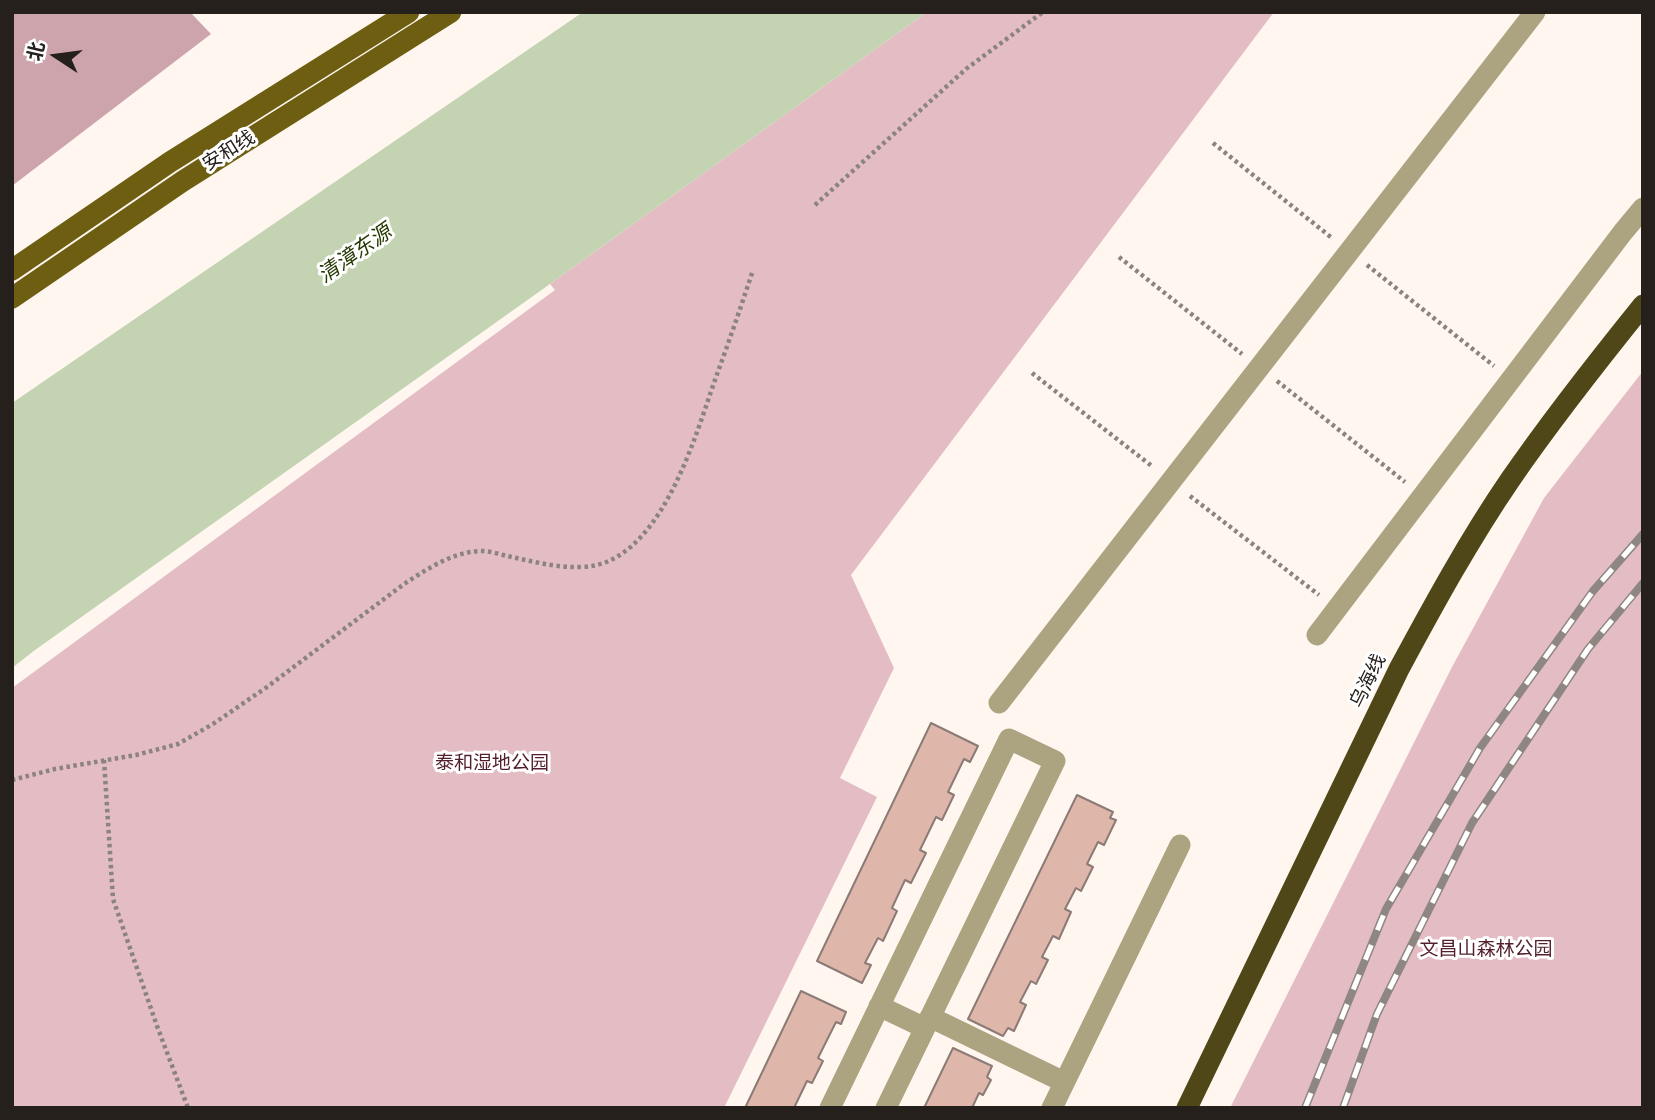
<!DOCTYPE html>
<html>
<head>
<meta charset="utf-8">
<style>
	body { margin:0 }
	#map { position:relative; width:1655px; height:1120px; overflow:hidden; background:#fff7ef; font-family:Quicksand,"Noto Sans SC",sans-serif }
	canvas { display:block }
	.frame { position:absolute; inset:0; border:14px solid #25201c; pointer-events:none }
	.north { position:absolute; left:21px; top:21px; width:70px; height:70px; -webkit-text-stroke:5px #fff; paint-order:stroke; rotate:283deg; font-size:19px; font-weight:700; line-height:28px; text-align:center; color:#25201c }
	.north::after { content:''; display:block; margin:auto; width:24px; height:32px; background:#25201c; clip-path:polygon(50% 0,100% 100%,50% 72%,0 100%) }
</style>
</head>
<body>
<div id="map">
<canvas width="1655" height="1120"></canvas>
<div class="frame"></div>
<div class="north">北</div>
</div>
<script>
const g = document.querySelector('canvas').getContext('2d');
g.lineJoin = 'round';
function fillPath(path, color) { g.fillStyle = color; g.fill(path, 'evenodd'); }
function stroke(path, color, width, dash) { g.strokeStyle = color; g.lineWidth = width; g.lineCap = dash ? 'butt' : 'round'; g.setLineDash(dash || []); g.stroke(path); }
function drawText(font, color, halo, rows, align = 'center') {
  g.font = font + ' Quicksand,"Noto Sans SC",sans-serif'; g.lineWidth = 6; g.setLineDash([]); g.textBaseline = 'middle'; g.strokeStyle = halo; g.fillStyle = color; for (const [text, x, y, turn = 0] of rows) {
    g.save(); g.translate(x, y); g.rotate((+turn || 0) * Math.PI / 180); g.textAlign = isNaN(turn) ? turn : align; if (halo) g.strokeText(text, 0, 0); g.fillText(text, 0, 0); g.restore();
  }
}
fillPath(new Path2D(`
	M 927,12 L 1274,12 L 851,575 L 894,668 L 840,778 L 877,797 L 724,1108 L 12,1108 L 12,688 L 555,290 L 550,284 Z
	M 1643,371 L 1643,1108 L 1230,1108 L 1452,667 L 1544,498 Z`), '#e4bdc4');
fillPath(new Path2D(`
	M 12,12 L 190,12 L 211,34 L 12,186 Z`), '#cda4ac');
fillPath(new Path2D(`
	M 583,12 L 927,12 L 550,284 L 35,650 L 12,668 L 12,403 Z`), '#c4d4b2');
const building = new Path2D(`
	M 931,723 L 978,746 L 970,762 L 964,759 L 948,792 L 954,795 L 942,820 L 936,817 L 920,850 L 926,853 L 911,883 L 905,880 L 892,908 L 897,911 L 883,941 L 878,938 L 865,963 L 871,965 L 862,983 L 817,961 Z
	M 1077,795 L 1113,812 L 1110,818 L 1116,820 L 1104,845 L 1098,842 L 1087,864 L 1093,867 L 1081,891 L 1076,888 L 1065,909 L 1071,912 L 1059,939 L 1053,936 L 1042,957 L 1048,960 L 1036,984 L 1031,981 L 1020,1002 L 1026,1005 L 1014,1031 L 1008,1028 L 1003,1036 L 968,1019 Z
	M 801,991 L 846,1012 L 841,1024 L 836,1022 L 818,1058 L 823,1061 L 812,1083 L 807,1081 L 794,1108 L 745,1108 Z
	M 953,1048 L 992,1066 L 987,1077 L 991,1080 L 983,1095 L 979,1093 L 972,1108 L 924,1108 Z`);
fillPath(building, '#deb6aa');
stroke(building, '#8b7a75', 2);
stroke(new Path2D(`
	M 1213,143 L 1332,238
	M 815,205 L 966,69 L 1043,12
	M 1119,257 L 1242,354
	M 1367,265 L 1494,366
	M 1032,373 L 1153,467
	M 1277,381 L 1405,482
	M 1190,496 L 1319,595
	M 104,760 L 113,899 L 157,1026 L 188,1108
	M 12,780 L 55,769 L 136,755 L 178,744 L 213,724 L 267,687 L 404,584 C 427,569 454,551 482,551 C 490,551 499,554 507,556 C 531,561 556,568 581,567 C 659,566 694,440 715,380 C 728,344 741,307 753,270`), '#8a837e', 4.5, [3.5, 3.5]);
stroke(new Path2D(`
	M 1317,635 L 1623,232 L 1643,208
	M 999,703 L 1535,12
	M 879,1006 L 925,1028
	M 930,1017 L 1064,1082
	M 830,1108 L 1009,739 L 1055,761 L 886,1108
	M 1052,1108 L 1180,845`), '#aca481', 21);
stroke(new Path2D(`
	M 12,270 L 170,162 L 409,12
	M 12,298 L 183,181 L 451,12`), '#6d5e11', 21);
stroke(new Path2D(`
	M 1187,1108 L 1399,669 C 1434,604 1469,540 1510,480 C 1552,419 1597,362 1643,305`), '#504718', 21);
const rail = new Path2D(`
	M 1305,1108 L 1386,909 L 1480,748 L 1593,591 L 1643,534
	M 1343,1108 L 1377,1014 L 1472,823 L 1588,649 L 1643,583`);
stroke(rail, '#8e8781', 8);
stroke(rail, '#fff', 5, [16]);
drawText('19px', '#25201c', '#fff', [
	["安和线",229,151,-32],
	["乌海线",1368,681,-64]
]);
drawText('19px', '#531f2c', '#fff', [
	["泰和湿地公园",492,763],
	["文昌山森林公园",1486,949]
]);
drawText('italic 21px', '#263903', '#fff', [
	["清漳东源",355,254,-35]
]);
</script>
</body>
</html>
